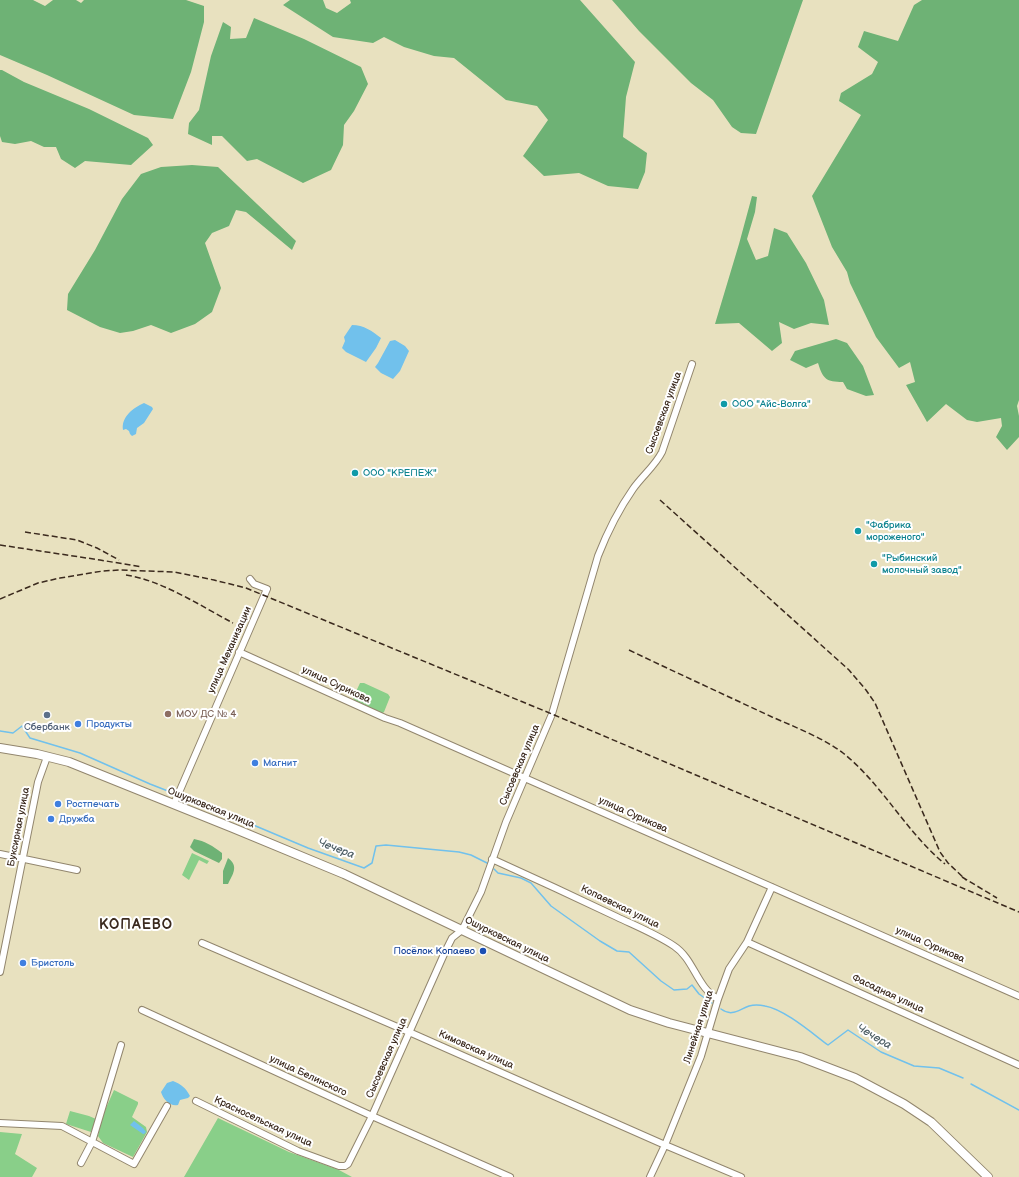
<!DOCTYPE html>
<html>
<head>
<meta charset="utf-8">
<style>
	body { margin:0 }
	canvas { display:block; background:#e8e1bf }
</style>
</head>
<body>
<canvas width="1019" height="1177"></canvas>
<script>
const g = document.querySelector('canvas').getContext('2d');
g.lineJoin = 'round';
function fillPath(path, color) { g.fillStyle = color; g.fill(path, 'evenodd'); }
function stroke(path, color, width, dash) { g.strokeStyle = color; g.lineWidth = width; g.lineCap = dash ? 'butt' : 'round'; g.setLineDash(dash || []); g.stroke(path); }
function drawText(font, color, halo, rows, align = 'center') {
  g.font = font + ' "Balsamiq Sans",sans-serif'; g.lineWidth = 4; g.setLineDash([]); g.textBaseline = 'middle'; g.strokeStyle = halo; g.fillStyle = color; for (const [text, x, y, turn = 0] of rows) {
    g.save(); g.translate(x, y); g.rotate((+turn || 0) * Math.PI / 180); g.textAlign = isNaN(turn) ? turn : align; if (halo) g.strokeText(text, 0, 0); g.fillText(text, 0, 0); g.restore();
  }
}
fillPath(new Path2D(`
	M 360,683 L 364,683 L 388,694 L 390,697 L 384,712 L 381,714 L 356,702 L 353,698 Z
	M 192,853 L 209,861 L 207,864 L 199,860 L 189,880 L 182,875 Z
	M 114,1090 L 138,1102 L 138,1104 L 132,1117 L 146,1127 L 147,1132 L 133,1157 L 103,1143 L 98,1136 L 102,1117 Z
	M 70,1111 L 89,1116 L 96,1119 L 91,1132 L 66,1124 Z
	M 218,1118 L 289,1152 L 339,1170 L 352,1177 L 184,1177 Z
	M 0,1132 L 22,1134 L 15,1154 L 37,1168 L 32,1177 L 0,1177 Z`), '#89cf89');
fillPath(new Path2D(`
	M 0,0 L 33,0 L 45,6 L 53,0 L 76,0 L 81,3 L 84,0 L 186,0 L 204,6 L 204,22 L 191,72 L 173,119 L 134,115 L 47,75 L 0,55 Z
	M 290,0 L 323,0 L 326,8 L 337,13 L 351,3 L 350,0 L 580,0 L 635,62 L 626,97 L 623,137 L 647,153 L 645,172 L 638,189 L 608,186 L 579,173 L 544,176 L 523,156 L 548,120 L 537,106 L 506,100 L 454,58 L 434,56 L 404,47 L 384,37 L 373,43 L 333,37 L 283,5 Z
	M 612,0 L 803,0 L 756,134 L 741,133 L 732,127 L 713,100 L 691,83 L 639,31 Z
	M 922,0 L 1019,0 L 1019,400 L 1017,406 L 1019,416 L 1019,437 L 1007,450 L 996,437 L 1002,426 L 1001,418 L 977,422 L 967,420 L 946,404 L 927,422 L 906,385 L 915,382 L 910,362 L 899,368 L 876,337 L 850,283 L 847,272 L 832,247 L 812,196 L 861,115 L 839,101 L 841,93 L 872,74 L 878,62 L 858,47 L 864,31 L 898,41 L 914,5 Z
	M 254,18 L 304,39 L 361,67 L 368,84 L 354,111 L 344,125 L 343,145 L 331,170 L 303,183 L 257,159 L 247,161 L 222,136 L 212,136 L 212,145 L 188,134 L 189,123 L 199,110 L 211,56 L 223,22 L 231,27 L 230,39 L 246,38 Z
	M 0,70 L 2,70 L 24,82 L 89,109 L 148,138 L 153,145 L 131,165 L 85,161 L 75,168 L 61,159 L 56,147 L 44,147 L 31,141 L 15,144 L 2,142 L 0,136 Z
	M 192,165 L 218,167 L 296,241 L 292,250 L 246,212 L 236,210 L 229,226 L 212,233 L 205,243 L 221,288 L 212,312 L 195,324 L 171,333 L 151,325 L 133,331 L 120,333 L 100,327 L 67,310 L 68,294 L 95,250 L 122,199 L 141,174 L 161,167 Z
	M 752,196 L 757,197 L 755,212 L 747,239 L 756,260 L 768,256 L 774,228 L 787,233 L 806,263 L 824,300 L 829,325 L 811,323 L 794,329 L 779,322 L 782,343 L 772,351 L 739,323 L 715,324 L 739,244 Z
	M 836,339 L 847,343 L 863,366 L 874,395 L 866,396 L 847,389 L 843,382 C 826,382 823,379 818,363 L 806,368 L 790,360 L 795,351 Z
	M 194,839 C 205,841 213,846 222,853 L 222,859 L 219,863 L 194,851 L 190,847 Z
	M 228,858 C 239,866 233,874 228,884 L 223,884 L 223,871 Z`), '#6eb275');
fillPath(new Path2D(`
	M 352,325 C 364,325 372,331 381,338 L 376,348 L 366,362 L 346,352 L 342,348 L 345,341 L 344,337 Z
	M 395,340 L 405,346 L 409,351 L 400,371 L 393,379 L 381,373 L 375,367 L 378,363 L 390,341 Z
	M 144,403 L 152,407 L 153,409 L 144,423 L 137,428 L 136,434 L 132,436 L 130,434 L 129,431 L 126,429 L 123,430 C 121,417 133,408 144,403 Z
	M 173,1081 C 181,1084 186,1088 190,1096 L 188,1098 L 180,1100 L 178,1105 C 170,1107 163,1099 161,1092 L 167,1083 Z
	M 134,1121 L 143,1128 L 146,1132 L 144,1134 L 143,1134 L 130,1125 Z`), '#71c1ec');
stroke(new Path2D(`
	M 0,731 L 13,733 L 22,726 L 30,738 L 80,753 L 150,784 L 173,793
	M 182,796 L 232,816
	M 239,819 L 308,848 L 364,868 L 372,863 L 376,846 L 386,845 L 459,852 L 471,855 L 487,863
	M 494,869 L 498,873 L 521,878 L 531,883 L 551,906 L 600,941 L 617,951 L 629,952 L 661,981 L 674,990 L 687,989 L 692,985 L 699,994 L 712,1003
	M 721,1009 C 732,1017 738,1010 749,1006 C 753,1005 760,1005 765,1006 C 784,1009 813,1034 828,1045 L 848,1030 L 881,1052 L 914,1066 L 939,1068 L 963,1078
	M 971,1084 L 1019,1110`), '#71c1ec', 1.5);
const minor = new Path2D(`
	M 239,652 L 385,718 L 400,723 L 1019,996
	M 174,804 L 267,589 L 254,584 L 250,579
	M 0,854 L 77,870
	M 492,859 C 534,878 575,897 617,917 C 636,926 656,934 674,946 C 694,959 697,988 718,999
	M 747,942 L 1019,1065
	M 202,943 L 409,1032 L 665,1145 L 741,1177
	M 0,972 L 38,782 L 47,757
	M 142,1010 L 372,1116 L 510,1177
	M 196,1101 L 298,1151 L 339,1166 L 345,1166 L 348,1164 L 372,1116 L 445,952 L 452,938 L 462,930 L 481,892 L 506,822 L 552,714 L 598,556 C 607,533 619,509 633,489 C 642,476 655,466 662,452 L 692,364
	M 0,1123 L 62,1126 L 134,1164 L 167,1106
	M 81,1163 L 92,1142 L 121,1045
	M 650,1177 L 665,1145 L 701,1056 L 718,999 L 729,969 L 747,942 L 772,887`);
const tertiary = new Path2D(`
	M 0,748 L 37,754 L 69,762 L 233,828 L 344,874 L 630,1010 L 669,1023 L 800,1057 L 855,1078 L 904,1104 L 931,1122 L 988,1177`);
stroke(minor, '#92866e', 8);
stroke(tertiary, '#92866e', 10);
stroke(minor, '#fff', 6);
stroke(tertiary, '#fff', 8);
stroke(new Path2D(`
	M 660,500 L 849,670 L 866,690 L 875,703 L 940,852 L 948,863 L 966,880
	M 25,532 L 77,540 L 97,548 L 119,560
	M 0,545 L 100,560 L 142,567
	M 126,575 C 161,580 201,606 233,623
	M 0,599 L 38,583 L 60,578 L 103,571 L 119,570 L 174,572 L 214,580 L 246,588 L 552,714 L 1019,912
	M 629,650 C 677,673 725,695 772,717 C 793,726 825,739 843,753 C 882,784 906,832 945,864
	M 962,877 L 997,898`), '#3b2a1e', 1.5, [6, 3]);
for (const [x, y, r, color] of [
	[724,404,4,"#0f9aa8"],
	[355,473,4,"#0f9aa8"],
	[858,531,4,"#0f9aa8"],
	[874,564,4,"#0f9aa8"],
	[168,714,4,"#8d6e63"],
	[47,715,4,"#5c6f8a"],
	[78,724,4,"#3f7fe0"],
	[255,763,4,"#3f7fe0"],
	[58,804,4,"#3f7fe0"],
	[51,819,4,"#3f7fe0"],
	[483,951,4,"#1a4fb4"],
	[23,963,4,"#3f7fe0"]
]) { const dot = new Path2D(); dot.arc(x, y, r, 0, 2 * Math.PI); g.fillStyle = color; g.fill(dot); stroke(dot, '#fff', 1.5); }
drawText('10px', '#0d838f', '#fff', [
	["ООО \"Айс-Волга\"",732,404],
	["ООО \"КРЕПЕЖ\"",363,473],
	["\"Фабрика",866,525],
	["мороженого\"",866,537],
	["\"Рыбинский",882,558],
	["молочный завод\"",882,570]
], 'left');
drawText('10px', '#3b2a1e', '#fff', [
	["Сысоевская улица",664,413,-70],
	["улица Механизации",230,650,-66],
	["улица Сурикова",336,685,25],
	["Сысоевская улица",520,765,-67],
	["Ошурковская улица",211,808,22],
	["улица Сурикова",633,815,24],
	["Буксирная улица",19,827,-79],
	["Копаевская улица",620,907,26],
	["Ошурковская улица",507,940,26],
	["улица Сурикова",930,945,24],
	["Фасадная улица",888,994,25],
	["Линейная улица",699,1027,-72],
	["Кимовская улица",476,1050,24],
	["Сысоевская улица",387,1058,-66],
	["улица Белинского",308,1076,25],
	["Красносельская улица",263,1122,25]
]);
drawText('10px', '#785e54', '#fff', [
	["МОУ ДС № 4",176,714]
], 'left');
drawText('10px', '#366cbe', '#fff', [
	["Продукты",86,724],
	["Магнит",263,763],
	["Ростпечать",66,804],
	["Дружба",59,819],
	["Бристоль",31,963]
], 'left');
drawText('10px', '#4e5e75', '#fff', [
	["Сбербанк",47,727]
]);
drawText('10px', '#164399', '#fff', [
	["Посёлок Копаево",475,951]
], 'right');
drawText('italic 11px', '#4e5f66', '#fff', [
	["Чечера",336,849,21],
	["Чечера",874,1037,31]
]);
g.letterSpacing = '1px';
drawText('bold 14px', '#3b2a1e', '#fff', [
	["КОПАЕВО",136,925]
]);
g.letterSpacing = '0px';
</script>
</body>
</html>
